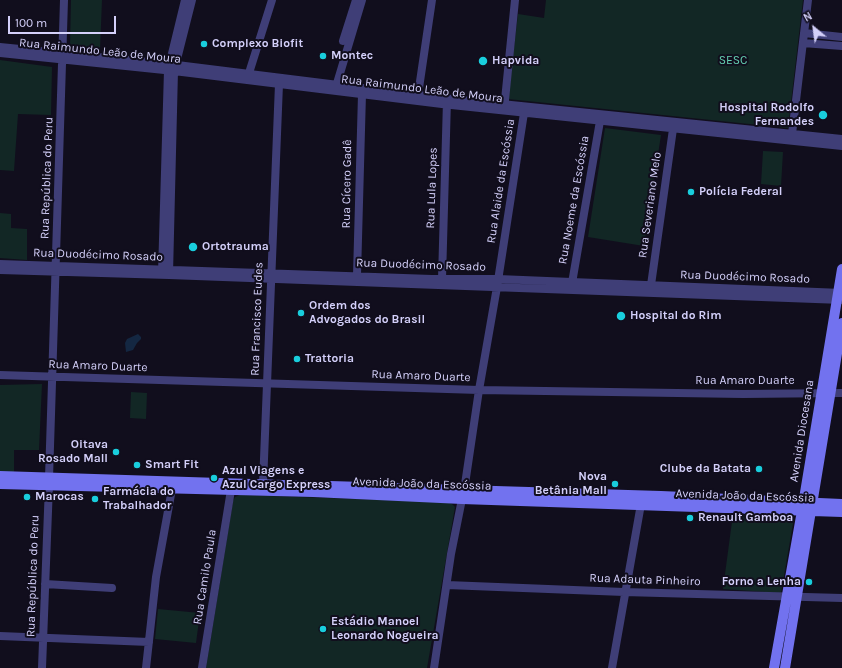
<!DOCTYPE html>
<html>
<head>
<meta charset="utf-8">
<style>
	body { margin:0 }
	#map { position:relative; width:842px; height:668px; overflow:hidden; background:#110e1d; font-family:Karla,sans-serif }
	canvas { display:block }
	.north { position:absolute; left:794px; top:8px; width:40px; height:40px; -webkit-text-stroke:3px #110e1d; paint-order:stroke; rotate:331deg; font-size:11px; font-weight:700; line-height:16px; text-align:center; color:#d4d0fa }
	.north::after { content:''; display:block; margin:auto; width:14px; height:18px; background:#d4d0fa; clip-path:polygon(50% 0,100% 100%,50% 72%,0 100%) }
	.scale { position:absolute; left:8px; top:16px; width:108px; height:18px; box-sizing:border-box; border:2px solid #d4d0fa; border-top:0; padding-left:5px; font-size:12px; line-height:14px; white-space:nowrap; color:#d4d0fa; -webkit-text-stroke:3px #110e1d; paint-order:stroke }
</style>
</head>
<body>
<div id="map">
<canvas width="842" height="668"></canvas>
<div class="north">N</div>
<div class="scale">100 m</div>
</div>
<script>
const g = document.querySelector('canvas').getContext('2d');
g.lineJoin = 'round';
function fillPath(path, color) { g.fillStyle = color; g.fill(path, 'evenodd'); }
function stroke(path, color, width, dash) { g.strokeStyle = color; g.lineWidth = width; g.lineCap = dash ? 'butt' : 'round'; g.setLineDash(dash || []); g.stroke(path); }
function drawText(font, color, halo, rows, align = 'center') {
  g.font = font + ' Karla,sans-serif'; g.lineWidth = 4; g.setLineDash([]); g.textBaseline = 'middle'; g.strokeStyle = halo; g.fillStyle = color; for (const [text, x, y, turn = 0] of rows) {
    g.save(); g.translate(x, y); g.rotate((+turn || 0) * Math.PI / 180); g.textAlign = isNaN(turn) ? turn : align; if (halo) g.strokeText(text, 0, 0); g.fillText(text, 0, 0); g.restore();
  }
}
fillPath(new Path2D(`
	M 71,0 L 102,0 L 100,50 L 70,46 Z
	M 546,0 L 803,0 L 788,128 L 508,99 L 518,14 L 544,18 Z
	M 0,60 L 52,67 L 51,115 L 18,114 L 14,171 L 0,170 Z
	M 605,128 L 661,135 L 644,246 L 588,237 Z
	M 763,151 L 783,152 L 781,186 L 761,184 Z
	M 0,213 L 11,214 L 11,228 L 27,229 L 27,260 L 0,258 Z
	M 42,384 L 39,450 L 14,450 L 14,474 L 0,473 L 0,385 Z
	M 131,392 L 147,393 L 146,419 L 130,418 Z
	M 240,495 L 445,502 C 450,503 452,503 455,507 L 427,668 L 206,668 L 233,501 L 235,497 Z
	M 733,514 L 794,518 L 781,593 L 723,589 Z
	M 158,609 L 200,613 L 196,643 L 155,639 Z`), '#122725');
fillPath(new Path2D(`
	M 138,334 L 141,337 L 141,339 L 137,343 L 133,350 L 126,352 L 125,343 L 127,339 Z`), '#142742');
stroke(new Path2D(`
	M 804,33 L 842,37
	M 343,41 L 356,0
	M 803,43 L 842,46
	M 0,47 L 169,64 L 443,98 L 842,139
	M 0,53 L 174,71 L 442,104 L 842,146
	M 249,73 L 272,0
	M 335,90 L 362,0
	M 418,95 L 432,0
	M 504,110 L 515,0
	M 792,134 L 808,0
	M 0,264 L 432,279 L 498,279 L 842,293
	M 0,270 L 169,275 L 842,300
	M 162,273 L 168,70 L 185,0
	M 169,274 L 174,71 L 192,0
	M 357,275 L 362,94
	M 442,279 L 447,100
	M 572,283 L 600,121
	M 651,285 L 673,129
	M 0,375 L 479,390 L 743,394 L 842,393
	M 49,478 L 64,0
	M 263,484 L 279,84
	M 464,491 L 479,390 L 497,287 L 524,113
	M 45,584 L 112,588
	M 447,585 L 624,592 L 842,598
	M 0,636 L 149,642
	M 42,668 L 49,485
	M 146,668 L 156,577 L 172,489
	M 202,668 L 231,490
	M 434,668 L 451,554 L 462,499
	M 612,668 L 641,504`), '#3f3e77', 8);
stroke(new Path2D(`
	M 0,476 L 314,486
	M 0,484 L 313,492 L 462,499 L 842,512
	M 330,486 L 661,496 L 842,504
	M 774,668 L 802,511 L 842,269
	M 785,668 L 842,323`), '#7272ef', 10);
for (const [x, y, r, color] of [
	[204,44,4,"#19cedd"],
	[323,56,4,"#19cedd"],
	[483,61,5,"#19cedd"],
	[823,115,5,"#19cedd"],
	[691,192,4,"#19cedd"],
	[193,247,5,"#19cedd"],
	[301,313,4,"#19cedd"],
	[621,316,5,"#19cedd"],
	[297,359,4,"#19cedd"],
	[116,452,4,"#19cedd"],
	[137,465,4,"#19cedd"],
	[759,469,4,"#19cedd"],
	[214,478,4,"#19cedd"],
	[615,484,4,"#19cedd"],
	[27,497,4,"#19cedd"],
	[95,499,4,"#19cedd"],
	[690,518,4,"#19cedd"],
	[809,582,4,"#19cedd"],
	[323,629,4,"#19cedd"]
]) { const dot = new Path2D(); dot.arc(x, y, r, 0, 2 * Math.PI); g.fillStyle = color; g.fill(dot); stroke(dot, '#110e1d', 1.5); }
drawText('bold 12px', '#d4d0fa', '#110e1d', [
	["Complexo Biofit",212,44],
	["Montec",331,56],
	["Hapvida",492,61],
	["Hospital Rodolfo",814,108,"right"],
	["Fernandes",814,122,"right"],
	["Polícia Federal",699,192],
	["Ortotrauma",202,247],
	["Ordem dos",309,306],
	["Advogados do Brasil",309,320],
	["Hospital do Rim",630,316],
	["Trattoria",305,359],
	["Oitava",108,445,"right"],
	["Rosado Mall",108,459,"right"],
	["Smart Fit",145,465],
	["Clube da Batata",751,469,"right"],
	["Azul Viagens e",222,471],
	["Azul Cargo Express",222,485],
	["Nova",607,477,"right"],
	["Betânia Mall",607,491,"right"],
	["Farmácia do",103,492],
	["Trabalhador",103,506],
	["Marocas",35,497],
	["Renault Gamboa",698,518],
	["Forno a Lenha",801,582,"right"],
	["Estádio Manoel",331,622],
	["Leonardo Nogueira",331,636]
], 'left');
drawText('12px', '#d4d0fa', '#110e1d', [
	["Rua Raimundo Leão de Moura",100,51,6],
	["Rua Raimundo Leão de Moura",422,89,7],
	["Rua República do Peru",47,178,-88],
	["Rua Alaide da Escóssia",501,181,-81],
	["Rua Cícero Gadê",347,184,-89],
	["Rua Lula Lopes",432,188,-88],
	["Rua Noeme da Escóssia",574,200,-80],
	["Rua Severiano Melo",650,205,-82],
	["Rua Duodécimo Rosado",98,255,2],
	["Rua Duodécimo Rosado",421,265,2],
	["Rua Duodécimo Rosado",745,277,2],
	["Rua Francisco Eudes",257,319,-88],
	["Rua Amaro Duarte",98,366,2],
	["Rua Amaro Duarte",421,376,2],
	["Rua Amaro Duarte",745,381],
	["Avenida Diocesana",802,431,-81],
	["Avenida João da Escóssia",422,484,2],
	["Avenida João da Escóssia",745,496,2],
	["Rua República do Peru",33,576,-88],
	["Rua Camilo Paula",205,577,-81],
	["Rua Adauta Pinheiro",645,580,2]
]);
drawText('12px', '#65d1b3', '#110e1d', [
	["SESC",733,61]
]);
</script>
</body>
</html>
